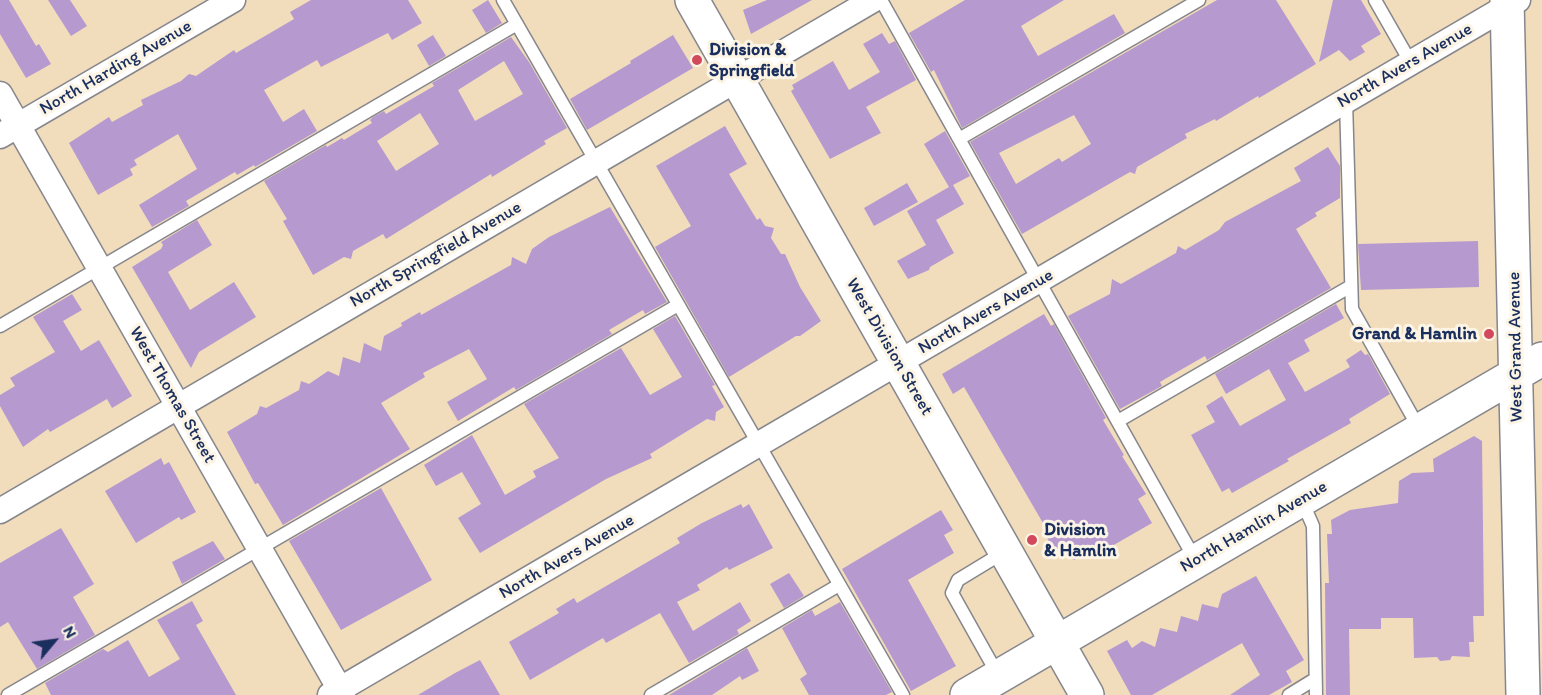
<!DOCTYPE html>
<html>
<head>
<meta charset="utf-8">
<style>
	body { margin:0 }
	#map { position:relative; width:1542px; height:695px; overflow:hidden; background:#f1ddbc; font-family:Itim,sans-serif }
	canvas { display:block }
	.north { position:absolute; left:24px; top:611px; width:60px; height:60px; -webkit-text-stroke:4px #fcf5e5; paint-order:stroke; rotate:61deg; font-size:16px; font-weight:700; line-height:24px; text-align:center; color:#1b2f5e }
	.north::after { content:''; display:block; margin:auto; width:21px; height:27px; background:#1b2f5e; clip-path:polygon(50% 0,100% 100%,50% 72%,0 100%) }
</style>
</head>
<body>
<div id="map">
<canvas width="1542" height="695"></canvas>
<div class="north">N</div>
</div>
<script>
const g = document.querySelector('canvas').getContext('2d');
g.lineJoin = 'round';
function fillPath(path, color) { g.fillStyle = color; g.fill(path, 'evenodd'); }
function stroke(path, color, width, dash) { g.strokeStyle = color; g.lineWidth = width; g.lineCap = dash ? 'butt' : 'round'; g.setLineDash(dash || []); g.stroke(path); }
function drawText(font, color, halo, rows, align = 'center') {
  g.font = font + ' Itim,sans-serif'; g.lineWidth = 6; g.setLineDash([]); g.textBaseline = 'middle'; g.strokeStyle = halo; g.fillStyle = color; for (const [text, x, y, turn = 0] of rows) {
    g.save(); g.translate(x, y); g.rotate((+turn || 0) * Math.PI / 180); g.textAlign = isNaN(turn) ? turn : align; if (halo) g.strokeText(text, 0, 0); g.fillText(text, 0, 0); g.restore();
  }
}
fillPath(new Path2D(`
	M 0,0 L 9,0 L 36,46 L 39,44 L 51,64 L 26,78 L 0,34 Z
	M 48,0 L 70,0 L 87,26 L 71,36 Z
	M 311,0 L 408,0 L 422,23 L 392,40 L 388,33 L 321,67 L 317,60 L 264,90 L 283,122 L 304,109 L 317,131 L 255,167 L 254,165 L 237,175 L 235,172 L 186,201 L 189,206 L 152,227 L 139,205 L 197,169 L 178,134 L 134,160 L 137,165 L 130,169 L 133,175 L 98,195 L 69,143 L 109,117 L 112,122 L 143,105 L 141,100 L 181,81 L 189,74 L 196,76 L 234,50 L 236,53 L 294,19 L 290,12 Z
	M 488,0 L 502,23 L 486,33 L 472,10 Z
	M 767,0 L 812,0 L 751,34 L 743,10 Z
	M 965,0 L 1064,0 L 1021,26 L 1038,56 L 1114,14 L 1125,33 L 962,128 L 934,70 L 931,72 L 909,33 Z
	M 1217,0 L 1276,0 L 1316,64 L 1259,98 L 1258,96 L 1216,121 L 1215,119 L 1185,134 L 1187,138 L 1137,167 L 1135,174 L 1130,172 L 1022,234 L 970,142 ZM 1074,115 L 1091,144 L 1062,162 L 1059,158 L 1016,184 L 999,153 Z
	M 1333,0 L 1361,0 L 1381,34 L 1361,46 L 1365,52 L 1350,61 L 1339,50 L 1319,62 Z
	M 882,33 L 889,44 L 895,41 L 916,80 L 866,107 L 881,133 L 830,159 L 791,91 L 794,89 L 792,85 L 833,61 L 849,90 L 880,72 L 863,44 Z
	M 433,35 L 446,56 L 429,66 L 417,45 Z
	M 673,35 L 693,68 L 587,130 L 570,99 L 631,63 L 630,61 Z
	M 511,37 L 529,62 L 567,128 L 544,141 L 546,144 L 492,177 L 491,174 L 386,239 L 383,234 L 353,251 L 351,259 L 344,257 L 313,275 L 283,221 L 287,219 L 264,181 L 326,145 L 327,147 L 342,138 L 344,140 L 372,123 L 370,120 L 373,117 L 384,111 L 386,114 L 434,86 L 432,83 ZM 504,61 L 523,94 L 475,121 L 458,90 ZM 420,113 L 439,144 L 396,171 L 377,141 Z
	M 725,126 L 747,164 L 729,174 L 757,220 L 760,218 L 765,226 L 774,228 L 771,238 L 781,254 L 785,254 L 800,287 L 821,321 L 800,336 L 796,336 L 729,377 L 655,247 L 691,226 L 656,166 Z
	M 945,131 L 970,176 L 953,185 L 964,204 L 936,220 L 954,253 L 930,267 L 929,270 L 908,279 L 897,261 L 926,245 L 907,211 L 949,187 L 924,144 Z
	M 1328,147 L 1340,166 L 1340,198 L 1315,213 L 1317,216 L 1296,229 L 1331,288 L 1207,360 L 1205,356 L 1177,372 L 1160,382 L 1162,386 L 1120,409 L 1068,316 L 1110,294 L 1112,279 L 1121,284 L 1128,280 L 1176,253 L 1178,246 L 1185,250 L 1219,230 L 1225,222 L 1301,181 L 1294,168 Z
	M 907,183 L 918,202 L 874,226 L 864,208 Z
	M 610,207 L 667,302 L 645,314 L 643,310 L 609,330 L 612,334 L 516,390 L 514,387 L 458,421 L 447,402 L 487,379 L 469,349 L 423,373 L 425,377 L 381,403 L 410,449 L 283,525 L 258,483 L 255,484 L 227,432 L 257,414 L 260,406 L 266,408 L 299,390 L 301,381 L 309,384 L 328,371 L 339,376 L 343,357 L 360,363 L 364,343 L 381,351 L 384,336 L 402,326 L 401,323 L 420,312 L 421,315 L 511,265 L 512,257 L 526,264 L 532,249 L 549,237 Z
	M 197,220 L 212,245 L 168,272 L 190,310 L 234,282 L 256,317 L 199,352 L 191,368 L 132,267 L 161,249 L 163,245 L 161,242 Z
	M 1478,241 L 1479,287 L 1361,290 L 1358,244 Z
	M 72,294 L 82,310 L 63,321 L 81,351 L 99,340 L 132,396 L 112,408 L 107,399 L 50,432 L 48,429 L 23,447 L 0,406 L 0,395 L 15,386 L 10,378 L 55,352 L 33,317 Z
	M 1336,304 L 1344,318 L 1304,340 L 1310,351 L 1288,363 L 1305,392 L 1350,367 L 1346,360 L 1361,350 L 1365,355 L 1368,354 L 1390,394 L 1349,419 L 1351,423 L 1287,459 L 1289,461 L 1232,493 L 1229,488 L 1222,492 L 1191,435 L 1215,422 L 1206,406 L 1222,396 L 1240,426 L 1286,400 L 1269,369 L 1226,394 L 1215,374 Z
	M 1044,314 L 1051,326 L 1054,324 L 1106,418 L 1103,420 L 1124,455 L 1122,456 L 1146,494 L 1138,499 L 1152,523 L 1105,550 L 1096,548 L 1074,560 L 1065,545 L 1054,551 L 1044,532 L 1047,530 L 964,387 L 953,394 L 942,374 Z
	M 675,316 L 715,385 L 712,386 L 724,407 L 716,412 L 715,421 L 707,419 L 650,454 L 652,458 L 606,479 L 480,553 L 458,518 L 481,504 L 462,472 L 436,486 L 424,465 L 472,435 L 505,495 L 536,477 L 533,471 L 559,458 L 524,404 L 621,348 L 650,395 L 682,377 L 653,329 Z
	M 1474,436 L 1482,441 L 1484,616 L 1473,616 L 1474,642 L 1469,642 L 1470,657 L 1452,656 L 1450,660 L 1440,661 L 1437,657 L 1414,658 L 1413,618 L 1381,618 L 1381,629 L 1349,629 L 1350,695 L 1326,695 L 1325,583 L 1329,583 L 1327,534 L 1332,534 L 1331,520 L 1350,510 L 1398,503 L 1399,481 L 1412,473 L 1434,472 L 1433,459 Z
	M 161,458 L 164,465 L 169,462 L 196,512 L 181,520 L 179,517 L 136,543 L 105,491 Z
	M 381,488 L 432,580 L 341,630 L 289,541 Z
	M 741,504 L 743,508 L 749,504 L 773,548 L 729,570 L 727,567 L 697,585 L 700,590 L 677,602 L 693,631 L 740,602 L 751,621 L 737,630 L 739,634 L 689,663 L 660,613 L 606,643 L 603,638 L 530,680 L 509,642 L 559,613 L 556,609 L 574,598 L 577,603 L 680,543 L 677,538 L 702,523 Z
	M 941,510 L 953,530 L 944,535 L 954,553 L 908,580 L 956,666 L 911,691 L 842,569 Z
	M 61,528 L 94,584 L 73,597 L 95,635 L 37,669 L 8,622 L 0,627 L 0,563 Z
	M 213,541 L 225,559 L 182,584 L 172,562 Z
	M 789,573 L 804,596 L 784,608 L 770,584 Z
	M 1256,576 L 1304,660 L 1286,671 L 1292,682 L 1269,695 L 1230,695 L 1260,675 L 1242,643 L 1152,695 L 1131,695 L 1107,651 L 1127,640 L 1132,648 L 1142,641 L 1155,647 L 1160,628 L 1177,632 L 1181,616 L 1198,621 L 1202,604 L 1218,608 L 1222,594 Z
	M 192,601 L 203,621 L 196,625 L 236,695 L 51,695 L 45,683 L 103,649 L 108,652 L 128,640 L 149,677 L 180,659 L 157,620 Z
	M 840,602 L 892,692 L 886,695 L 809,695 L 800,679 L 807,674 L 782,628 L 812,610 L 815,616 Z
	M 747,648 L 759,671 L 742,680 L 740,676 L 712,695 L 669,695 Z
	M 480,660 L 500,695 L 418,695 L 455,673 Z`), '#b699cf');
const lane = new Path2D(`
	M 503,0 L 903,695
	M 881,0 L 1196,561
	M 1375,0 L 1411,63
	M 1346,101 L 1352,309 L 1420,430
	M 959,139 L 1199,0
	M 0,326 L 517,24
	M 1118,421 L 1351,286
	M 1302,501 L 1313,526 L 1316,695
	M 998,675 L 952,593 L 958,580 L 1004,552
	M 8,695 L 678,305
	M 651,695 L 839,585
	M 1289,695 L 1315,679`);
const street = new Path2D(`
	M 0,94 L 343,695
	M 0,136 L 233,0
	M 0,511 L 873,0
	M 330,695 L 1518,0`);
const secondary = new Path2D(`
	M 692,0 L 1087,695
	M 1507,0 L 1523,695
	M 967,695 L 1542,359`);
stroke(lane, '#86868d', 15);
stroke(street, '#86868d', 27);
stroke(secondary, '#86868d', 36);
stroke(lane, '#fff', 12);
stroke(street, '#fff', 24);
stroke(secondary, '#fff', 33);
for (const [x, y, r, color] of [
	[697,60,6,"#d1495b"],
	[1489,334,6,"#d1495b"],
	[1032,540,6,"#d1495b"]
]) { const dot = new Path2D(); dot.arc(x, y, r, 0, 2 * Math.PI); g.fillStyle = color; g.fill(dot); stroke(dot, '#fcf5e5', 2); }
drawText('bold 18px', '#1b2f5e', '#fcf5e5', [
	["Division &",709,50],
	["Springfield",709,71],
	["Grand & Hamlin",1477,334,"right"],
	["Division",1044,530],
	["& Hamlin",1044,551]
], 'left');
drawText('18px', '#1b2f5e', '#fcf5e5', [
	["North Avers Avenue",1405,66,-30],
	["North Harding Avenue",116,68,-30],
	["North Springfield Avenue",436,255,-30],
	["North Avers Avenue",986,312,-30],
	["West Division Street",889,347,60],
	["West Grand Avenue",1516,347,-91],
	["West Thomas Street",172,395,60],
	["North Hamlin Avenue",1254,527,-30],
	["North Avers Avenue",567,557,-30]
]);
</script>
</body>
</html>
